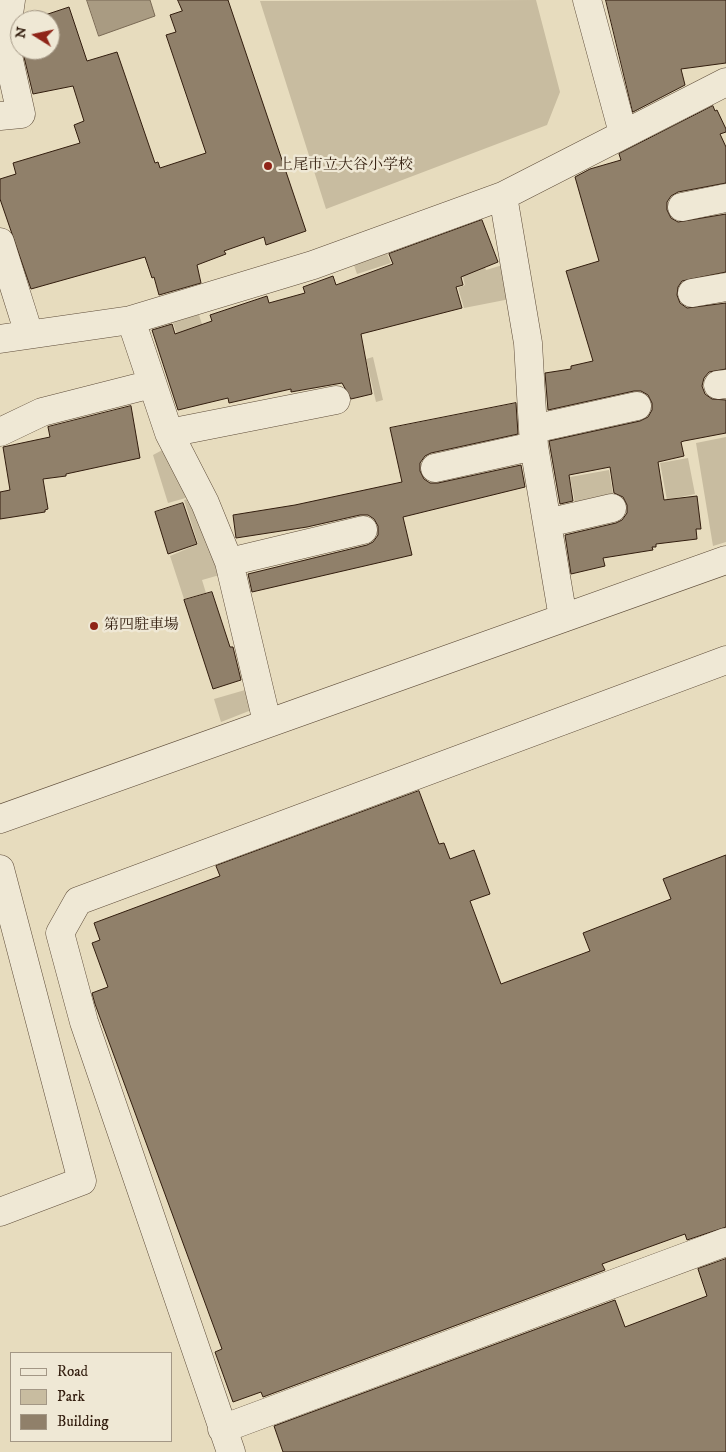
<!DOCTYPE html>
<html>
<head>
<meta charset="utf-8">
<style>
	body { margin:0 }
	#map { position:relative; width:726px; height:1452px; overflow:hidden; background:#e7dcbe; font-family:"IM FELL DW Pica",serif }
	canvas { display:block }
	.legend { position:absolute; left:10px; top:1352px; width:162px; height:90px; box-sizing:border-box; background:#efe8d5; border:1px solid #a39785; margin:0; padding:6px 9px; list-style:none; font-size:15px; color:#321d0e }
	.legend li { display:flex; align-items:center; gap:10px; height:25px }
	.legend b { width:25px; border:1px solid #a39785 }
	.north { position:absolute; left:10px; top:10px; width:50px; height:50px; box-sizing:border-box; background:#efe8d5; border:1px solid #a39785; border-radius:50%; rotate:280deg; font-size:14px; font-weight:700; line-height:20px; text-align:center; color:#321d0e }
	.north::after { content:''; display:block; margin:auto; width:18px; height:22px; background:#8f2418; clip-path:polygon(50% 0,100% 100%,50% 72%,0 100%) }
</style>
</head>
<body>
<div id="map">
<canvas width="726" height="1452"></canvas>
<ul class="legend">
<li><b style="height:6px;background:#efe8d5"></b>Road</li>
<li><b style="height:14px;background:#c8bca0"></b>Park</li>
<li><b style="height:14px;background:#90806a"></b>Building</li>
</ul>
<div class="north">N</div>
</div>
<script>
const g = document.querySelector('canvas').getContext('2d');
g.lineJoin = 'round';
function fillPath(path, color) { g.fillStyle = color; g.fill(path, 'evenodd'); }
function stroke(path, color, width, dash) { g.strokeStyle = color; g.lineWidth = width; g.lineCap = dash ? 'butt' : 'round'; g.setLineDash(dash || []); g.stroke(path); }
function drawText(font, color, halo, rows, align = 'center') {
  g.font = font + ' "IM FELL DW Pica","Noto Serif JP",serif'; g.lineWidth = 5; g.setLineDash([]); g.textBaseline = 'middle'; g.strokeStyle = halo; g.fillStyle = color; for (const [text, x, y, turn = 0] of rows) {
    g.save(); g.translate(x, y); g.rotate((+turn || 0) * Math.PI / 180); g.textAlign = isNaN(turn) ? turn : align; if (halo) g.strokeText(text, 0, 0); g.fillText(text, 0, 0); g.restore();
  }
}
fillPath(new Path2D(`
	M 536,0 L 560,92 L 547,125 L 326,209 L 260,1 Z
	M 386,251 L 391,263 L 357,274 L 353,262 Z
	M 480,257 L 486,270 L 506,264 L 510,299 L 464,308 L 458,288 L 465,285 L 460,266 Z
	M 198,312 L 203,327 L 177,335 L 172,320 Z
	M 373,357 L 383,400 L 376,402 L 366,359 Z
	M 726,437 L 726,542 L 713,546 L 696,443 Z
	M 170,446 L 196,495 L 168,503 L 153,455 Z
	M 688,458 L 695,494 L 667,500 L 660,463 Z
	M 609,470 L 614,500 L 576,508 L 570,477 Z
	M 196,496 L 223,574 L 202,580 L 206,593 L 184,599 L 170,556 L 198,544 L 184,500 Z
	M 252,688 L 254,709 L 221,722 L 214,699 Z`), '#c8bca0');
const water = new Path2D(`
	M 87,0 L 150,0 L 155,16 L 99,36 Z`);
fillPath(water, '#a99b82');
stroke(water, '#796954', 1);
const building = new Path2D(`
	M 178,0 L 228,0 L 306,231 L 266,245 L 264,237 L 224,251 L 226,254 L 197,265 L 201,283 L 159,295 L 154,277 L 152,278 L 145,257 L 31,289 L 0,199 L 0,179 L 16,174 L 13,163 L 80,143 L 74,125 L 84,121 L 73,86 L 33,94 L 23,53 L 50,50 L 50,20 L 47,20 L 45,15 L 69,7 L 87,61 L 117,52 L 155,163 L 158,162 L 160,168 L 206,153 L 166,35 L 176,32 L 170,15 L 182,11 Z
	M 606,0 L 726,0 L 726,63 L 681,69 L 685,85 L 633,112 Z
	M 713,106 L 715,111 L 717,110 L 726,129 L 726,132 L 720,134 L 726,147 L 726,183 L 678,192 L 671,196 L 667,202 L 667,210 L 671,218 L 678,222 L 726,214 L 726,272 L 682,281 L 678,287 L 677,295 L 680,303 L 687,308 L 726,303 L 726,369 L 709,372 L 704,378 L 702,386 L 705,394 L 712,399 L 726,400 L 726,433 L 684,441 L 681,442 L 684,456 L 658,462 L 664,500 L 697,496 L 701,529 L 696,529 L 697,539 L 656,544 L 656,547 L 652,547 L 653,550 L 603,558 L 605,566 L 571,574 L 565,535 L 616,523 L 622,520 L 627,513 L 627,505 L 623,497 L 614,493 L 610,467 L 569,475 L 573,501 L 560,504 L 549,441 L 640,421 L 648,417 L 652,410 L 652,403 L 648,395 L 641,391 L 634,391 L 548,410 L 545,373 L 571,369 L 571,366 L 593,361 L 566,271 L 599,261 L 575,177 L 590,169 L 621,160 L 619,154 Z
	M 482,220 L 498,262 L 461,277 L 463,285 L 456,287 L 462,308 L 361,334 L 372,394 L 351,399 L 342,383 L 291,392 L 291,389 L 229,403 L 228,398 L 178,410 L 152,330 L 172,324 L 175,334 L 212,321 L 210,315 L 267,296 L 269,303 L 305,293 L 303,287 L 333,276 L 336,285 L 393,264 L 389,254 Z
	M 516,403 L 518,434 L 431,453 L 425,456 L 420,463 L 420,471 L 424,479 L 430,483 L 438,483 L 521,465 L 525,487 L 403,517 L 412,555 L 252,592 L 248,574 L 367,545 L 373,542 L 378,535 L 378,526 L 374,519 L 368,515 L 360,515 L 307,527 L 236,538 L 233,515 L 295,505 L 402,482 L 390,428 Z
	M 131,406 L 140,458 L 66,474 L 66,476 L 43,479 L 48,509 L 45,510 L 45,512 L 0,519 L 0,492 L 10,490 L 3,447 L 50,437 L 48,427 Z
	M 183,503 L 197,544 L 168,554 L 155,512 Z
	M 212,592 L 230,647 L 233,647 L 241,680 L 213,689 L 184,600 Z
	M 419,791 L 439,844 L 444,843 L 450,859 L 474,850 L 490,894 L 470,901 L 501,984 L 590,951 L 583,933 L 671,899 L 663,879 L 726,855 L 726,1227 L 687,1240 L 685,1234 L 602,1264 L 605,1270 L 263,1397 L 261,1392 L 233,1402 L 215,1352 L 222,1349 L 95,1004 L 92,993 L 108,987 L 92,943 L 100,940 L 94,923 L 220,876 L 216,866 Z
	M 726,1259 L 726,1452 L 283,1452 L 274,1426 L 615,1300 L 625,1327 L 707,1296 L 698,1269 Z`);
fillPath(building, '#90806a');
stroke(building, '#321d0e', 1);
const minor = new Path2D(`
	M 587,0 L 623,133
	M 0,116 L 21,114 L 5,42 L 11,0
	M 503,196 L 528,343 L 534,446 L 563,618
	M 682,207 L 726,198
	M 0,242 L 29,334
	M 692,293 L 726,287
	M 131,320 L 169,433 L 205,503 L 229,562 L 267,722
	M 0,339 L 131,320 L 313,265 L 503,196 L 726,82
	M 718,385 L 726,384
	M 533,429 L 637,406
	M 0,432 L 42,412 L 152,384
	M 169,433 L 336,400
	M 435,468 L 534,446
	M 547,523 L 612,508
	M 229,562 L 363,530
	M 0,819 L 726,560
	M 0,869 L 82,1181 L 0,1212
	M 222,1429 L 726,1242
	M 231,1452 L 84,1022 L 60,933 L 78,901 L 726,660`);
stroke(minor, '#5f4d3a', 29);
stroke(minor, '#efe8d5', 28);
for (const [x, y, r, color] of [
	[268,166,5,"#8f2418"],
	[94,626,5,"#8f2418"]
]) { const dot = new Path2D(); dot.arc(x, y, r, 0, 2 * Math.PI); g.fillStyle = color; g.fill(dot); stroke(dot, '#efe8d5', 2); }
drawText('15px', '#321d0e', '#efe8d5', [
	["上尾市立大谷小学校",278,166],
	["第四駐車場",104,626]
], 'left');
</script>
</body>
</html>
